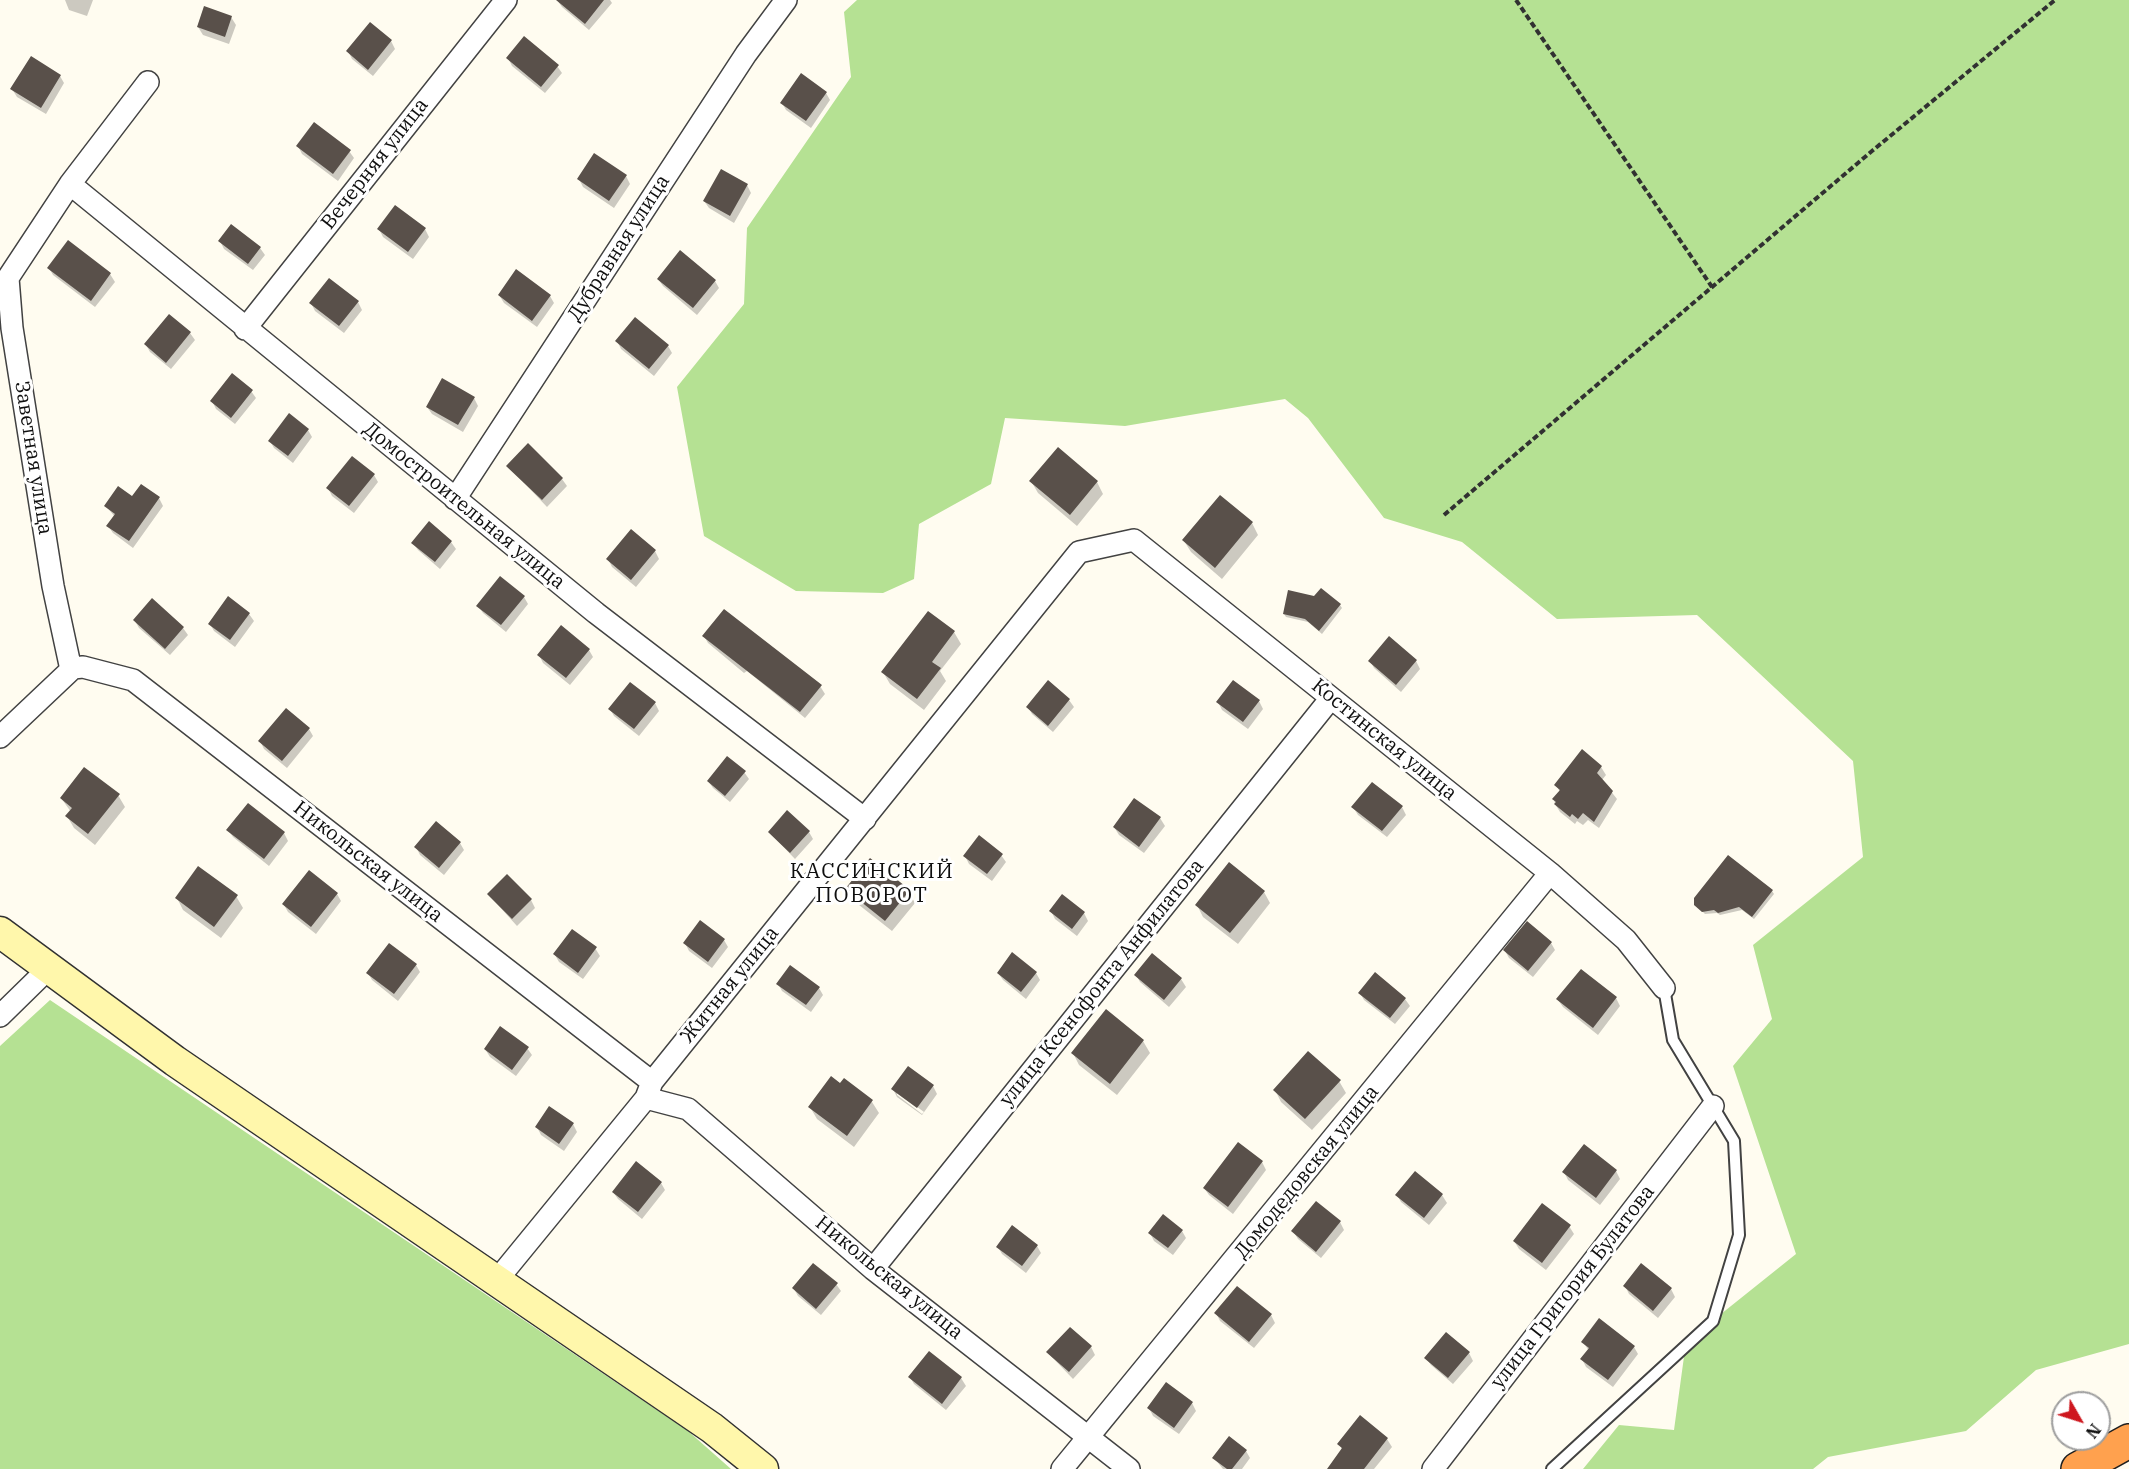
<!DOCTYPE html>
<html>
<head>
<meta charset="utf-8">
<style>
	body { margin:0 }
	#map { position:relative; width:2129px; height:1469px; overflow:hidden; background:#fffcf0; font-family:"IBM Plex Serif",serif }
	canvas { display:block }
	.north { position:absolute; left:2051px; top:1391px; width:60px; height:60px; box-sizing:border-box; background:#fff; border:2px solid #9f9f9f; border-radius:50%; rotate:129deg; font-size:16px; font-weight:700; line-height:24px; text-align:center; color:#0f0f0f }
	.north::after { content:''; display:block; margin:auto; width:21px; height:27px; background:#ce171e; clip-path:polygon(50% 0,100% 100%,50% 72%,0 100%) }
</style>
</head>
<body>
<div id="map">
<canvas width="2129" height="1469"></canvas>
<div class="north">N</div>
</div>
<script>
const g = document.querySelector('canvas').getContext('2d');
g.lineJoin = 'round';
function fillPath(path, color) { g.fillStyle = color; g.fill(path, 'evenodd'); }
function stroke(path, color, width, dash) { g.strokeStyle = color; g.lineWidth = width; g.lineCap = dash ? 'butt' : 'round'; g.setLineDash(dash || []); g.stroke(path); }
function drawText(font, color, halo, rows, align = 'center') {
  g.font = font + ' "IBM Plex Serif",serif'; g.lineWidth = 6; g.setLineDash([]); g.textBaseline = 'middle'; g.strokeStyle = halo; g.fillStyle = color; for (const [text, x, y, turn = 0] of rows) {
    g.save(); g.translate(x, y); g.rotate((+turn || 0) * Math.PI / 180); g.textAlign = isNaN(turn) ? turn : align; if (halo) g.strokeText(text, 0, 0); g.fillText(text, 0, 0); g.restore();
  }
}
fillPath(new Path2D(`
	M 857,0 L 2129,0 L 2129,1344 L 2036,1370 L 1966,1431 L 1828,1457 L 1813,1469 L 1583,1469 L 1619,1425 L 1674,1430 L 1686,1342 L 1796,1254 L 1733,1066 L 1772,1019 L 1753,945 L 1863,857 L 1853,761 L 1697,615 L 1557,619 L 1462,542 L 1384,518 L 1308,418 L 1285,399 L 1125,426 L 1005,418 L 991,484 L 919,524 L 914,579 L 883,593 L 796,591 L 704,536 L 677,387 L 744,304 L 747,228 L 851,77 L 844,12 Z
	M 50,1000 L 688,1431 L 731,1469 L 0,1469 L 0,1046 Z`), '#b5e193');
fillPath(new Path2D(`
	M 65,0 L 93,0 L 87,16 L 69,10 Z
	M 557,0 L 610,0 L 612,3 L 589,30 L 562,7 Z
	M 231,17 L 236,25 L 229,44 L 203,35 L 198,27 Z
	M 391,41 L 395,49 L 373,76 L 352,59 L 348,51 Z
	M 508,58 L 557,66 L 562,73 L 545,93 L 512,66 Z
	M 60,76 L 64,83 L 46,114 L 17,97 L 12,89 Z
	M 826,93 L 830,100 L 811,128 L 786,110 L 782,103 Z
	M 298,146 L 349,151 L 354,158 L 338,181 L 302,154 Z
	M 626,176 L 630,184 L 614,208 L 583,187 L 579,179 Z
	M 747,185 L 751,193 L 734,223 L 709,208 L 704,201 Z
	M 379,229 L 425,229 L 429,237 L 413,259 L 383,237 Z
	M 220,241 L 260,248 L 265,255 L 253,270 L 224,249 Z
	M 69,243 L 110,274 L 115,282 L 95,307 L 53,275 L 49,268 Z
	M 658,279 L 715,281 L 719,288 L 697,315 L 663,286 Z
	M 499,295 L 550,296 L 554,303 L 537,327 L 504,303 Z
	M 358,302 L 362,310 L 344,333 L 315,311 L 311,303 Z
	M 190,333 L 195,340 L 171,369 L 150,352 L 146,345 Z
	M 617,341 L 668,346 L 672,353 L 654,376 L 621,349 Z
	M 251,391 L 256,398 L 235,424 L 216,409 L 212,401 Z
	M 474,398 L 478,406 L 463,432 L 432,414 L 427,407 Z
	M 308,430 L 312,437 L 293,463 L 274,448 L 270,441 Z
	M 508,466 L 562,479 L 567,486 L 547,507 Z
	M 374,475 L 378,482 L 354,513 L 332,496 L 328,488 Z
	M 1031,481 L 1097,482 L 1103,494 L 1077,526 L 1038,493 Z
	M 133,498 L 159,498 L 163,506 L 133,548 L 113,533 L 108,526 L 115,517 L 106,506 Z
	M 1252,523 L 1258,535 L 1222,579 L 1191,552 L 1184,541 Z
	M 631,531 L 655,551 L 659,559 L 636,587 L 612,567 L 608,559 Z
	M 451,542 L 456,549 L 440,569 L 418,550 L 413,543 Z
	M 524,597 L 528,604 L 506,632 L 483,613 L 478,606 Z
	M 1340,605 L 1342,608 L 1322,634 L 1308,622 L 1286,617 L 1284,614 Z
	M 929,613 L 954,632 L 961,644 L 940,671 L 946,681 L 924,710 L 890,684 L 883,672 Z
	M 249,614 L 254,621 L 235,647 L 214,631 L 210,624 Z
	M 135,621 L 183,628 L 188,635 L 170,655 L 139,628 Z
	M 704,636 L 820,686 L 825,694 L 805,718 L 747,671 L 744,673 L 708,643 Z
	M 1389,638 L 1416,661 L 1420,669 L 1401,692 L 1374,668 L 1370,661 Z
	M 589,650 L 593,657 L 570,685 L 543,663 L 539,655 Z
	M 1069,700 L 1074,707 L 1053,732 L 1032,714 L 1028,707 Z
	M 1259,701 L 1263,709 L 1248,729 L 1222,710 L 1218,702 Z
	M 655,703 L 659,711 L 639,736 L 614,716 L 610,709 Z
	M 309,729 L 313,736 L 287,768 L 264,749 L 260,741 Z
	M 1601,767 L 1606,775 L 1602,780 L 1617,799 L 1599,828 L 1588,820 L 1583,825 L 1577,821 L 1575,824 L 1560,812 L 1555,804 L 1554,799 L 1560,792 L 1556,785 Z
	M 744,772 L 749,779 L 730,802 L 713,788 L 708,781 Z
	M 118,795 L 125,807 L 95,845 L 74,828 L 67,816 L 71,812 L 61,798 Z
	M 1135,800 L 1160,818 L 1165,826 L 1144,853 L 1119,835 L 1114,827 Z
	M 1353,807 L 1402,807 L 1406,815 L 1387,837 L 1358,815 Z
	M 228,830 L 284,833 L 288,841 L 269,866 L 233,837 Z
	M 769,832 L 809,832 L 813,839 L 795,859 Z
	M 460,843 L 464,850 L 444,875 L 420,855 L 416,847 Z
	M 1001,855 L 1006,862 L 992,881 L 969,864 L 965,856 Z
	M 847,889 L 908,891 L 915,903 L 892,931 L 854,901 Z
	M 1772,891 L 1774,894 L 1754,919 L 1742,910 L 1720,915 L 1717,913 L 1705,914 L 1696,905 Z
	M 1264,892 L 1270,903 L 1238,944 L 1203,917 L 1197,905 Z
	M 337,894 L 341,901 L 316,934 L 288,912 L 284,905 Z
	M 488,894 L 531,900 L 535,908 L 517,926 Z
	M 236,896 L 243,908 L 221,938 L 183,910 L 177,898 Z
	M 1051,911 L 1084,913 L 1088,921 L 1077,936 L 1055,919 Z
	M 724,940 L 728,947 L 712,968 L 689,951 L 685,943 Z
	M 1551,943 L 1555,950 L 1533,977 L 1509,958 L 1505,951 Z
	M 595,948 L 600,956 L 583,979 L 559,962 L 555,955 Z
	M 1152,955 L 1181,979 L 1186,987 L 1169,1007 L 1140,982 L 1136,975 Z
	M 416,965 L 420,972 L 398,1001 L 372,980 L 368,973 Z
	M 998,973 L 1036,973 L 1040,980 L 1026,999 L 1003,980 Z
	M 778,984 L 819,988 L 823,995 L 811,1012 L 782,991 Z
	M 1360,993 L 1405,999 L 1410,1006 L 1395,1024 L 1364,1000 Z
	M 1616,998 L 1620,1006 L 1598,1035 L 1563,1007 L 1558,1000 Z
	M 1106,1011 L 1143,1041 L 1150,1053 L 1117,1095 L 1079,1065 L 1073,1053 Z
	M 527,1048 L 532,1055 L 516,1076 L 490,1057 L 485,1049 Z
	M 844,1080 L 872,1102 L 879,1113 L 854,1147 L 817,1119 L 810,1107 Z
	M 1339,1081 L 1346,1093 L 1312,1130 L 1281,1102 L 1275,1090 Z
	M 933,1086 L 937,1094 L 922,1115 L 897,1097 L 893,1089 ZM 897,1092 L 924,1112 L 922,1114 L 897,1095 Z
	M 573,1124 L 577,1132 L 564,1151 L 541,1135 L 537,1127 Z
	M 1238,1144 L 1262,1162 L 1266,1170 L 1233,1214 L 1209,1195 L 1204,1188 Z
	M 1616,1171 L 1620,1179 L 1600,1205 L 1568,1180 L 1564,1172 Z
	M 1415,1173 L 1442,1195 L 1447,1203 L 1429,1225 L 1401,1202 L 1397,1195 Z
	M 661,1183 L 665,1190 L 642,1219 L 618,1199 L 613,1192 Z
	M 1317,1203 L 1340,1222 L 1344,1230 L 1321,1258 L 1298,1239 L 1293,1231 Z
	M 1569,1226 L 1574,1234 L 1546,1270 L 1519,1249 L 1514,1241 Z
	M 1182,1231 L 1186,1238 L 1173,1255 L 1154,1241 L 1150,1233 Z
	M 1037,1246 L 1041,1253 L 1026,1273 L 1002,1254 L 998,1247 Z
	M 836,1284 L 841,1291 L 821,1315 L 798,1296 L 794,1289 Z
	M 1625,1286 L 1671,1289 L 1675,1297 L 1658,1318 L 1629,1294 Z
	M 1216,1313 L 1271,1315 L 1275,1323 L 1254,1348 L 1220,1321 Z
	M 1583,1342 L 1634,1347 L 1638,1354 L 1613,1387 L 1586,1367 L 1582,1359 L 1589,1351 Z
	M 1091,1347 L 1095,1355 L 1073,1379 L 1048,1353 Z
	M 929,1353 L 961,1378 L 966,1386 L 946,1410 L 914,1384 L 910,1377 Z
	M 1469,1353 L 1473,1361 L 1453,1384 L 1431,1365 L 1426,1358 Z
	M 1192,1403 L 1196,1411 L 1179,1434 L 1153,1416 L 1149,1408 Z
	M 1360,1418 L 1387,1439 L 1392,1447 L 1374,1469 L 1329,1469 L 1343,1451 L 1339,1444 Z
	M 1246,1451 L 1250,1458 L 1242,1469 L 1223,1469 L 1214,1458 Z`), '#0003');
fillPath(new Path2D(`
	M 556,0 L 604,0 L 585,24 Z
	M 204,6 L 232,16 L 225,37 L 197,27 Z
	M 370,22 L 392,40 L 368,70 L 346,51 Z
	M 524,36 L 559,65 L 541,87 L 506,58 Z
	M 31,56 L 61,75 L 41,108 L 10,89 Z
	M 801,73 L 827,92 L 806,121 L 780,103 Z
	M 314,122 L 351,150 L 333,174 L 296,146 Z
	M 594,153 L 627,175 L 609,201 L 577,179 Z
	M 721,169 L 748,184 L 730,216 L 703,201 Z
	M 395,205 L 426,228 L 408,252 L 377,229 Z
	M 231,224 L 261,247 L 248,264 L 218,241 Z
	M 68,240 L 111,273 L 91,301 L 47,268 Z
	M 680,250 L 716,280 L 693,308 L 657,279 Z
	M 516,269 L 551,295 L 532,321 L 498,295 Z
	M 329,278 L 359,301 L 339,326 L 309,303 Z
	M 169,314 L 191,332 L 166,363 L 144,344 Z
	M 635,317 L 669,345 L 649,369 L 615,341 Z
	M 232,373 L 253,390 L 231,418 L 210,401 Z
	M 442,378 L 475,397 L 458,425 L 426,407 Z
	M 289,413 L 309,429 L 288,456 L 268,441 Z
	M 528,443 L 563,478 L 542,500 L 506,466 Z
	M 1058,447 L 1098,481 L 1070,515 L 1029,481 Z
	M 352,456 L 375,474 L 349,506 L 326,488 Z
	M 141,484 L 160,497 L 129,541 L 106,526 L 115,514 L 104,506 L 118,486 L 132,496 Z
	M 1220,495 L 1253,522 L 1215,568 L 1182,540 Z
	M 429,521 L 452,541 L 435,562 L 411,543 Z
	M 631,529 L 656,550 L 631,580 L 606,559 Z
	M 500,576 L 525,596 L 501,625 L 476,606 Z
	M 1321,588 L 1341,604 L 1319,631 L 1305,619 L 1283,614 L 1288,590 L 1314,596 Z
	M 228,596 L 250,613 L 230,640 L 208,624 Z
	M 152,598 L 184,627 L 165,649 L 133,620 Z
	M 724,609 L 822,685 L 800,712 L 702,636 Z
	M 928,611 L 955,631 L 932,662 L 941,668 L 917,699 L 881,672 Z
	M 561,625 L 590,649 L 566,678 L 537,655 Z
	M 1389,636 L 1417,660 L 1396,685 L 1368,661 Z
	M 1048,680 L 1070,699 L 1048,726 L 1026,707 Z
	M 1233,680 L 1260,700 L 1243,722 L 1216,702 Z
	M 630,682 L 656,702 L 634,729 L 608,709 Z
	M 286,708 L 310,728 L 282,761 L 258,741 Z
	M 1582,749 L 1602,766 L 1597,773 L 1613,791 L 1594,822 L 1583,813 L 1578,819 L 1572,814 L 1570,817 L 1554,804 L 1556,802 L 1552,799 L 1560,790 L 1554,785 Z
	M 727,756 L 746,771 L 725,796 L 707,781 Z
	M 84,767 L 120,794 L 88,834 L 65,816 L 72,808 L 60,798 Z
	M 1372,782 L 1403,806 L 1382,831 L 1351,807 Z
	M 1134,798 L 1161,817 L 1139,847 L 1113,827 Z
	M 248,803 L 285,832 L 264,859 L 226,830 Z
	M 787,810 L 810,831 L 790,853 L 768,832 Z
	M 436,821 L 461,842 L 439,868 L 414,847 Z
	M 979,835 L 1003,854 L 987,874 L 963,856 Z
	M 1728,855 L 1773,890 L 1752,917 L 1739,907 L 1718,913 L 1714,910 L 1702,912 L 1694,905 L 1694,898 Z
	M 870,858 L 910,890 L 885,921 L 845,889 Z
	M 1229,862 L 1265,891 L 1230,933 L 1195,905 Z
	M 198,866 L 238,895 L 214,927 L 175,898 Z
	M 309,870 L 338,893 L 311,927 L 282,904 Z
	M 507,874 L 532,899 L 512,919 L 487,894 Z
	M 1062,894 L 1085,912 L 1072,929 L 1049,911 Z
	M 700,920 L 725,939 L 708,962 L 683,943 Z
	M 1527,921 L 1552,942 L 1528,971 L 1503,950 Z
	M 572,929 L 597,947 L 578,973 L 553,954 Z
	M 389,943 L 417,964 L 394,994 L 366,973 Z
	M 1012,952 L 1037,972 L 1021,992 L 997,973 Z
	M 1152,953 L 1182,978 L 1164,1000 L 1134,975 Z
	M 790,965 L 820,987 L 806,1005 L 776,984 Z
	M 1581,969 L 1617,997 L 1593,1028 L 1556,999 Z
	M 1375,972 L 1406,998 L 1390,1018 L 1358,993 Z
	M 1106,1009 L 1144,1040 L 1110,1084 L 1071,1053 Z
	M 500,1026 L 529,1047 L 512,1070 L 484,1049 Z
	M 1308,1051 L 1341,1080 L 1305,1119 L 1273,1090 Z
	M 908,1066 L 934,1085 L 917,1108 L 891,1089 Z
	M 831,1076 L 840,1083 L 844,1078 L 873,1100 L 847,1136 L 808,1107 Z
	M 549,1106 L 574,1123 L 559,1144 L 535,1127 Z
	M 1238,1142 L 1263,1161 L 1228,1207 L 1203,1188 Z
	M 1584,1144 L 1617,1170 L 1596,1198 L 1562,1172 Z
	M 636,1161 L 662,1182 L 638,1212 L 612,1192 Z
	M 1415,1171 L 1443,1194 L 1424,1218 L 1395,1195 Z
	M 1316,1201 L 1341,1221 L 1316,1252 L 1291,1231 Z
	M 1542,1203 L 1571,1225 L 1542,1263 L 1513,1241 Z
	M 1163,1214 L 1183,1230 L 1168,1248 L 1148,1233 Z
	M 1012,1225 L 1038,1245 L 1022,1266 L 996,1247 Z
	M 813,1263 L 838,1283 L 816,1309 L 792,1288 Z
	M 1641,1263 L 1672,1288 L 1653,1311 L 1623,1286 Z
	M 1237,1286 L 1272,1314 L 1249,1342 L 1214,1313 Z
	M 1599,1318 L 1635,1346 L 1608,1380 L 1580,1359 L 1589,1348 L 1581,1342 Z
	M 1070,1327 L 1092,1346 L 1069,1372 L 1046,1352 Z
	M 1446,1332 L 1470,1352 L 1448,1378 L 1424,1358 Z
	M 929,1351 L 962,1377 L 942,1404 L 908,1377 Z
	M 1166,1382 L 1193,1402 L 1174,1428 L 1147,1408 Z
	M 1360,1415 L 1388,1438 L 1364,1469 L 1327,1469 L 1342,1448 L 1337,1444 Z
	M 1229,1436 L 1247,1450 L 1232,1469 L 1227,1469 L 1212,1458 Z`), '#59504a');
const lane = new Path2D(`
	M 1552,1469 L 1713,1321 L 1739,1235 L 1734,1141 L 1673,1040 L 1664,988`);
const street = new Path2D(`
	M 70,184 L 596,613 L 865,819
	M 245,329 L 506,0
	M 455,499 L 746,54 L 786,0
	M 73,668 L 83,667 L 133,680 L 652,1082
	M 0,737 L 73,668 L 70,665 L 53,586 L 12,328 L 8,278 L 70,184 L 148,82
	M 0,1016 L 49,968
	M 646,1098 L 688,1109 L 873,1269 L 1129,1469
	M 873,1269 L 1331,698
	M 497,1280 L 646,1098 L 652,1082 L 1079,552 L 1134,540 L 1550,873 L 1626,940 L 1664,988
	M 1062,1469 L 1550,873
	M 1433,1469 L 1713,1106`);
const secondary = new Path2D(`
	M 0,932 L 175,1061 L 712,1428 L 763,1469`);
const highway = new Path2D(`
	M 2078,1469 L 2129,1441`);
stroke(lane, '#424242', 14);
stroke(street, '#424242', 24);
stroke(secondary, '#313131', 33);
stroke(highway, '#202020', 36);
stroke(new Path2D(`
	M 1516,0 L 1712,287
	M 1444,515 L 1872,151 L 2055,0`), '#313131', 4, [6, 3]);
stroke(lane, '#fff', 10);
stroke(street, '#fff', 21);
stroke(secondary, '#fff7ab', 30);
stroke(highway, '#ffa14e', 33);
drawText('20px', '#0f0f0f', '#fff', [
	["Вечерняя улица",375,164,-52],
	["Дубравная улица",619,248,-57],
	["Заветная улица",33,458,81],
	["Домостроительная улица",464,506,39],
	["Костинская улица",1384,740,39],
	["Никольская улица",368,862,38],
	["улица Ксенофонта Анфилатова",1102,983,-51],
	["Житная улица",730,985,-51],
	["Домодедовская улица",1307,1172,-51],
	["Никольская улица",889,1278,39],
	["улица Григория Булатова",1573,1287,-52]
]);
g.letterSpacing = '1.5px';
drawText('21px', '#0f0f0f', '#fff', [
	["КАССИНСКИЙ",872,872],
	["ПОВОРОТ",872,896]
]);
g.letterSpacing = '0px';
</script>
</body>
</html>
